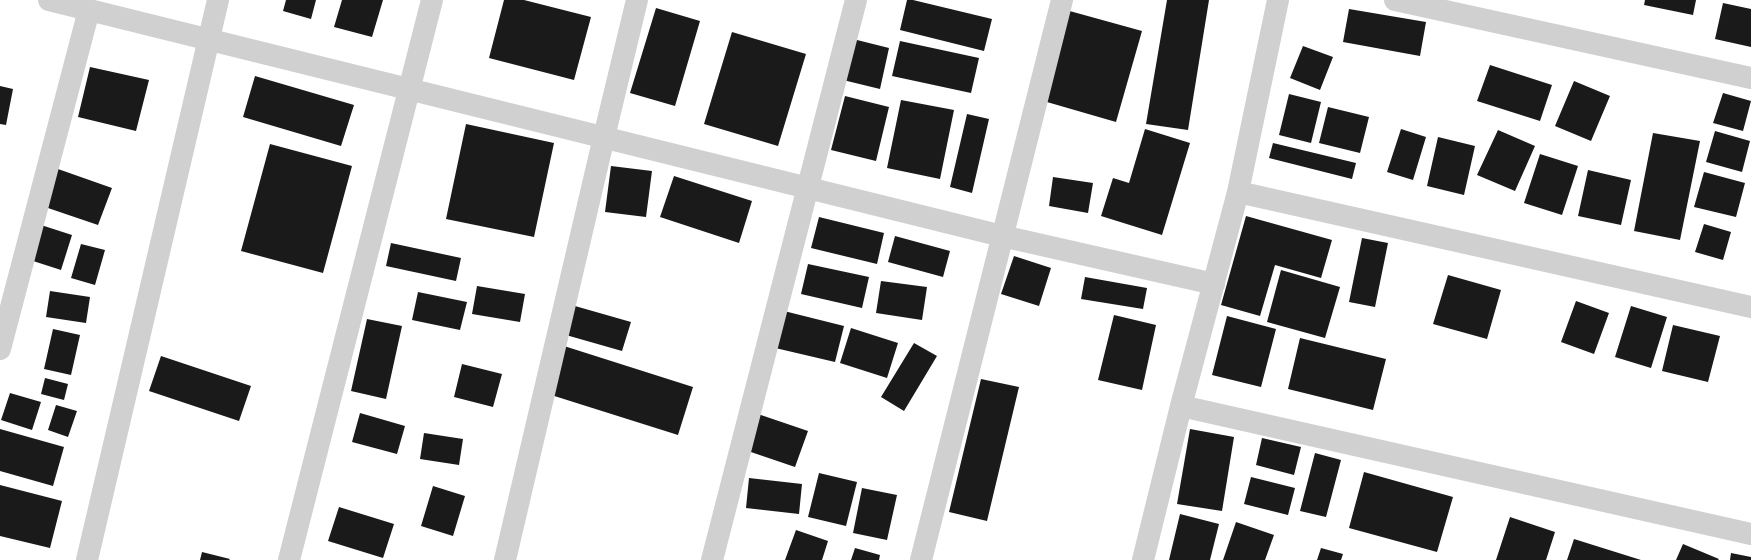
<!DOCTYPE html>
<html>
<head>
<meta charset="utf-8">
<style>
	body { margin:0 }
	canvas { display:block; background:#fff }
</style>
</head>
<body>
<canvas width="1751" height="560"></canvas>
<script>
const g = document.querySelector('canvas').getContext('2d');
g.lineJoin = 'round';
function fillPath(path, color) { g.fillStyle = color; g.fill(path, 'evenodd'); }
function stroke(path, color, width, dash) { g.strokeStyle = color; g.lineWidth = width; g.lineCap = dash ? 'butt' : 'round'; g.setLineDash(dash || []); g.stroke(path); }
fillPath(new Path2D(`
	M 286,0 L 316,0 L 311,19 L 283,11 Z
	M 342,0 L 383,0 L 372,37 L 334,27 Z
	M 504,0 L 524,0 L 591,17 L 574,80 L 489,58 Z
	M 907,0 L 913,0 L 992,19 L 984,51 L 900,30 Z
	M 1167,0 L 1209,0 L 1188,130 L 1146,124 Z
	M 1645,0 L 1696,0 L 1693,15 L 1644,5 Z
	M 1723,3 L 1751,9 L 1751,47 L 1715,39 Z
	M 656,8 L 700,21 L 675,106 L 630,93 Z
	M 1349,9 L 1426,22 L 1420,56 L 1343,42 Z
	M 1066,10 L 1142,31 L 1116,122 L 1040,100 Z
	M 732,32 L 806,54 L 778,146 L 704,124 Z
	M 853,39 L 889,48 L 880,89 L 843,80 Z
	M 900,41 L 979,58 L 971,93 L 892,76 Z
	M 1303,46 L 1333,57 L 1320,90 L 1290,78 Z
	M 1490,65 L 1552,85 L 1540,121 L 1477,101 Z
	M 90,67 L 149,80 L 136,131 L 78,117 Z
	M 255,76 L 354,105 L 341,146 L 243,117 Z
	M 1574,81 L 1610,96 L 1591,141 L 1555,126 Z
	M 0,86 L 13,89 L 6,125 L 0,124 Z
	M 1723,93 L 1751,101 L 1743,131 L 1713,123 Z
	M 1289,94 L 1321,102 L 1311,143 L 1279,135 Z
	M 845,96 L 889,107 L 876,161 L 831,150 Z
	M 901,100 L 954,110 L 940,179 L 887,168 Z
	M 1328,107 L 1369,117 L 1360,153 L 1319,143 Z
	M 967,114 L 989,119 L 972,193 L 950,187 Z
	M 466,124 L 554,143 L 534,237 L 446,219 Z
	M 1145,129 L 1190,143 L 1162,235 L 1101,216 L 1113,178 L 1129,183 Z
	M 1401,129 L 1426,137 L 1413,180 L 1387,172 Z
	M 1498,130 L 1535,146 L 1515,191 L 1477,175 Z
	M 1715,131 L 1750,141 L 1742,172 L 1706,162 Z
	M 1653,133 L 1700,141 L 1680,240 L 1634,231 Z
	M 1438,137 L 1475,146 L 1464,195 L 1427,186 Z
	M 1273,143 L 1356,163 L 1352,179 L 1269,158 Z
	M 270,144 L 352,166 L 323,273 L 241,251 Z
	M 1540,154 L 1578,166 L 1562,215 L 1524,203 Z
	M 611,166 L 652,171 L 646,217 L 605,212 Z
	M 58,169 L 112,188 L 98,225 L 45,207 Z
	M 1588,170 L 1631,180 L 1621,225 L 1578,216 Z
	M 1704,172 L 1745,183 L 1736,217 L 1694,207 Z
	M 674,176 L 752,201 L 739,243 L 660,217 Z
	M 1053,177 L 1093,183 L 1088,213 L 1049,206 Z
	M 1246,216 L 1332,240 L 1321,278 L 1275,265 L 1260,316 L 1221,305 Z
	M 819,217 L 884,233 L 877,264 L 811,248 Z
	M 1704,224 L 1731,232 L 1723,260 L 1695,252 Z
	M 41,225 L 72,235 L 61,270 L 30,260 Z
	M 895,236 L 950,251 L 943,277 L 888,262 Z
	M 1362,238 L 1388,243 L 1375,307 L 1349,302 Z
	M 391,243 L 461,258 L 456,281 L 386,266 Z
	M 81,244 L 105,250 L 95,285 L 71,278 Z
	M 1014,256 L 1051,268 L 1039,306 L 1001,294 Z
	M 808,264 L 869,277 L 862,308 L 801,294 Z
	M 1281,270 L 1340,287 L 1325,338 L 1267,322 Z
	M 1448,275 L 1501,290 L 1487,339 L 1433,324 Z
	M 1085,277 L 1147,288 L 1143,309 L 1081,299 Z
	M 881,281 L 927,287 L 922,320 L 876,313 Z
	M 477,286 L 525,294 L 520,322 L 472,314 Z
	M 50,291 L 90,297 L 86,323 L 46,317 Z
	M 418,292 L 467,302 L 460,330 L 412,320 Z
	M 1576,301 L 1609,313 L 1594,354 L 1561,342 Z
	M 575,306 L 631,322 L 622,351 L 566,335 Z
	M 1631,306 L 1667,317 L 1651,368 L 1615,357 Z
	M 780,310 L 844,326 L 835,362 L 771,347 Z
	M 1114,315 L 1156,325 L 1142,390 L 1098,380 Z
	M 1227,316 L 1276,329 L 1261,387 L 1212,375 Z
	M 367,319 L 402,326 L 386,399 L 351,391 Z
	M 1673,325 L 1720,336 L 1708,382 L 1662,371 Z
	M 851,328 L 898,343 L 887,378 L 840,363 Z
	M 53,329 L 80,335 L 71,375 L 44,369 Z
	M 1300,338 L 1386,359 L 1373,410 L 1288,389 Z
	M 914,343 L 937,356 L 904,411 L 881,397 Z
	M 564,346 L 693,387 L 678,435 L 548,394 Z
	M 161,356 L 251,386 L 239,421 L 149,391 Z
	M 462,364 L 502,374 L 493,407 L 454,397 Z
	M 45,378 L 68,384 L 64,400 L 41,394 Z
	M 981,379 L 1019,387 L 987,521 L 949,512 Z
	M 10,393 L 41,402 L 32,430 L 1,420 Z
	M 56,405 L 77,411 L 68,437 L 48,430 Z
	M 360,413 L 405,426 L 397,454 L 352,442 Z
	M 758,414 L 808,431 L 795,467 L 745,450 Z
	M 0,429 L 64,447 L 53,486 L 0,471 Z
	M 1190,429 L 1234,437 L 1222,511 L 1177,504 Z
	M 424,433 L 463,439 L 459,465 L 420,459 Z
	M 1262,438 L 1301,447 L 1294,475 L 1256,465 Z
	M 1315,453 L 1341,460 L 1326,517 L 1300,511 Z
	M 1364,472 L 1453,497 L 1437,552 L 1349,528 Z
	M 819,473 L 857,482 L 846,526 L 808,517 Z
	M 1251,477 L 1295,488 L 1288,515 L 1244,504 Z
	M 749,478 L 802,484 L 799,514 L 746,508 Z
	M 0,485 L 62,501 L 50,548 L 0,536 Z
	M 433,486 L 465,496 L 453,536 L 421,526 Z
	M 862,488 L 897,495 L 887,540 L 853,533 Z
	M 339,507 L 394,524 L 383,558 L 328,541 Z
	M 1180,514 L 1219,524 L 1210,560 L 1169,560 Z
	M 1510,517 L 1555,532 L 1546,560 L 1496,560 Z
	M 1236,522 L 1274,535 L 1265,560 L 1223,560 Z
	M 796,530 L 828,541 L 822,560 L 785,560 Z
	M 1574,539 L 1641,560 L 1567,560 Z
	M 1683,544 L 1719,559 L 1718,560 L 1676,560 Z
	M 855,548 L 880,555 L 879,560 L 851,560 Z
	M 1321,548 L 1343,554 L 1341,560 L 1317,560 Z
	M 202,552 L 230,559 L 229,560 L 200,560 Z
	M 1731,553 L 1751,557 L 1751,560 L 1730,560 Z`), '#1a1a1a');
stroke(new Path2D(`
	M 49,0 L 1002,236 L 1214,284
	M 1395,0 L 1751,78
	M 1238,192 L 1751,307
	M 0,349 L 89,10
	M 1181,406 L 1751,534
	M 87,560 L 218,0
	M 289,560 L 432,0
	M 505,560 L 604,137 L 637,0
	M 712,560 L 856,0
	M 921,560 L 1062,0
	M 1143,560 L 1181,406 L 1238,192 L 1278,0`), '#d0d0d0', 22);
</script>
</body>
</html>
